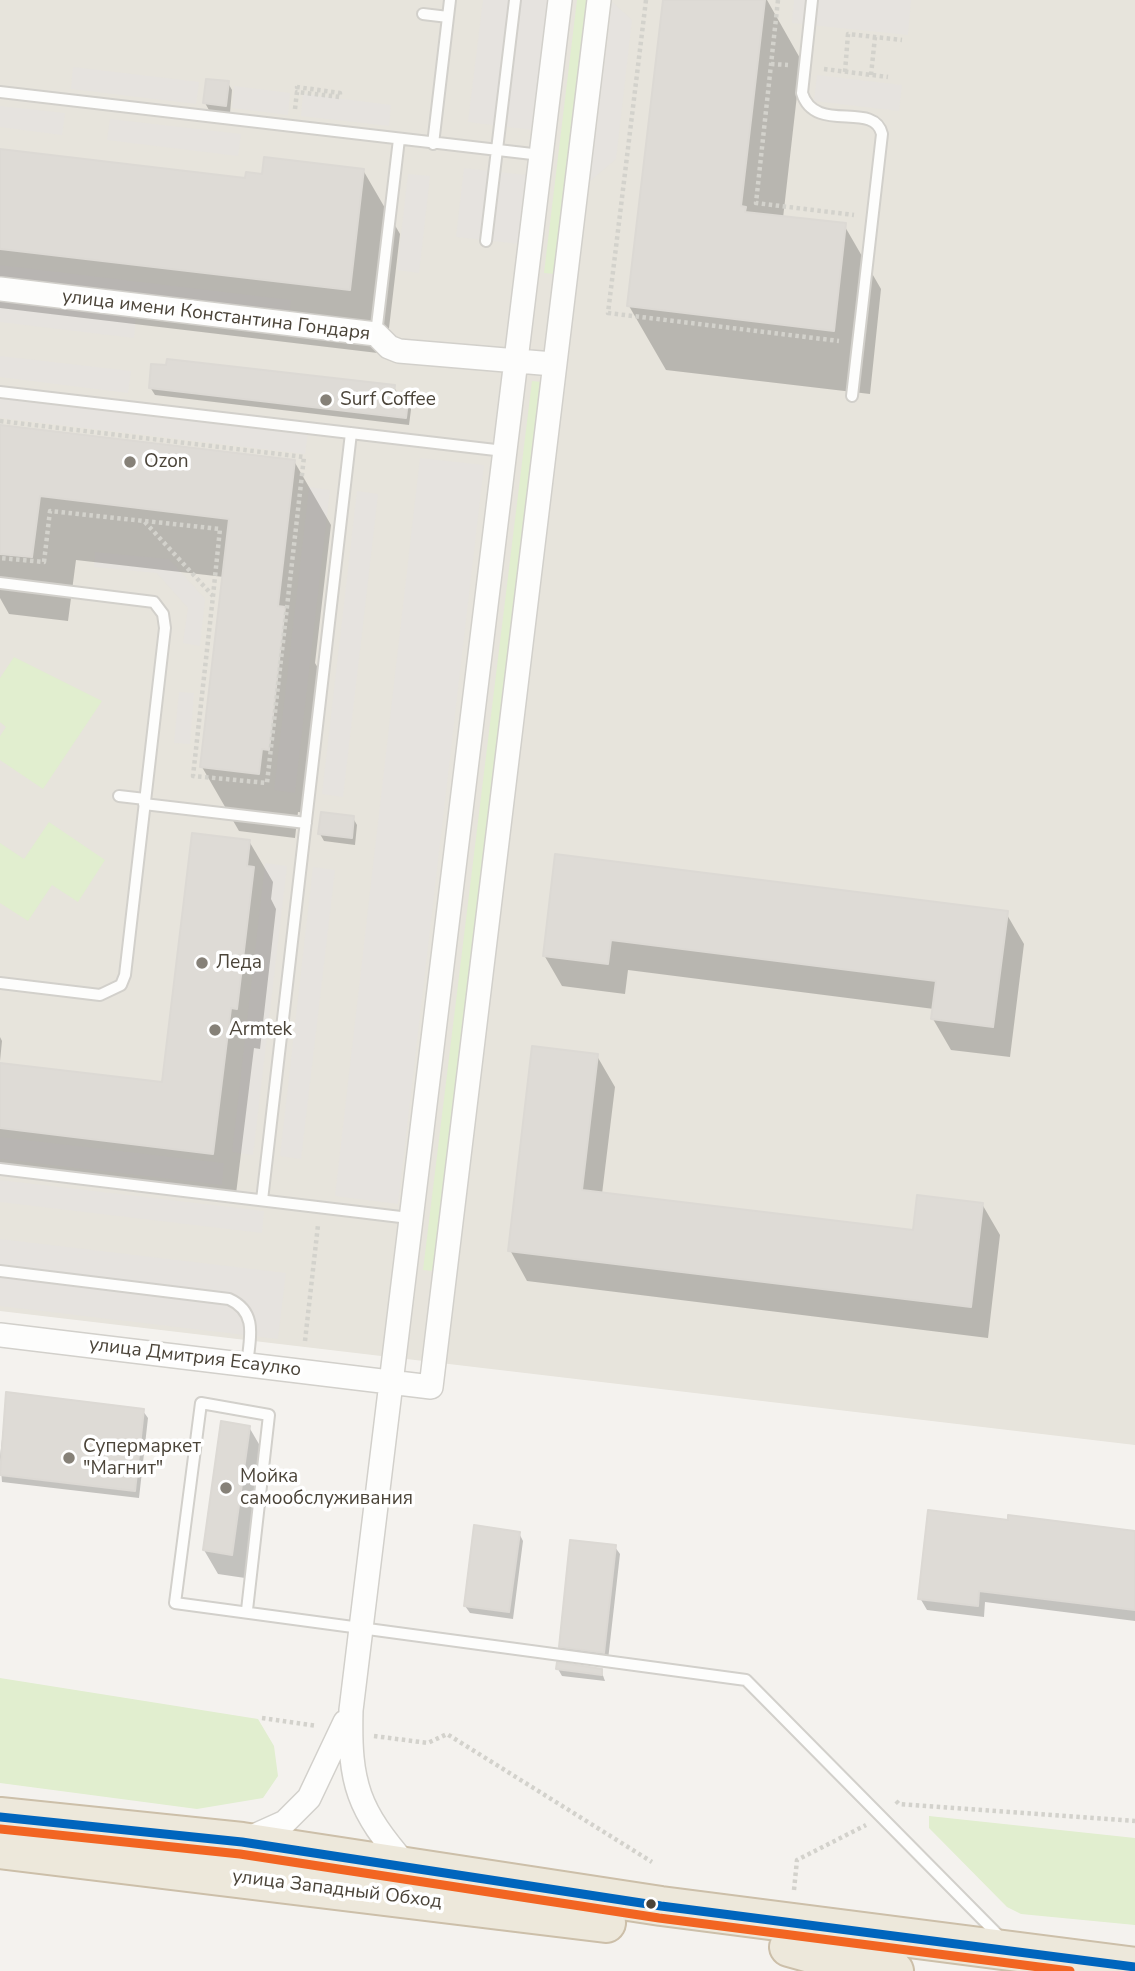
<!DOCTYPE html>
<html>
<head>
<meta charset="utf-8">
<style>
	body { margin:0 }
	canvas { display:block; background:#f4f2ee }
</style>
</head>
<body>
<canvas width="1135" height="1971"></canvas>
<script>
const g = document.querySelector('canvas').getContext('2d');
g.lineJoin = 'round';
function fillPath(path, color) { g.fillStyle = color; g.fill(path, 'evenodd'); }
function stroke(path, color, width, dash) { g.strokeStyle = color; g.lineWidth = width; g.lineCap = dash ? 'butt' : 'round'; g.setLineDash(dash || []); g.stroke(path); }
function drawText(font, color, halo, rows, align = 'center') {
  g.font = font + ' "Nunito Sans",sans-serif'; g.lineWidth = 7; g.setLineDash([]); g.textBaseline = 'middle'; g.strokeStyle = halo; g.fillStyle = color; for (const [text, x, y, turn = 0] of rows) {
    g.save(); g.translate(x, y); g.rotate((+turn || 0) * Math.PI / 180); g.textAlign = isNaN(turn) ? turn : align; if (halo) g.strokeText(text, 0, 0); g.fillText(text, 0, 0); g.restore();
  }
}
fillPath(new Path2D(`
	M 0,0 L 1135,0 L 1135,1445 L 0,1311 Z`), '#e7e4dc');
fillPath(new Path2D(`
	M 577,0 L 588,0 L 555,274 L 544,273 Z
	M 532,381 L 542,382 L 433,1271 L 423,1270 Z
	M 14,657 L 102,701 L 43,789 L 0,760 L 0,736 L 6,727 L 0,722 L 0,678 Z
	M 49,822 L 105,860 L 78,902 L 52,885 L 28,921 L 0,903 L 0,843 L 24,859 Z
	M 0,1678 L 258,1719 L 274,1746 L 278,1776 L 263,1798 L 197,1809 L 0,1783 Z
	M 929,1816 L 1135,1838 L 1135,1925 L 1021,1914 L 1007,1907 L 929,1828 Z`), '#e1eecf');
fillPath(new Path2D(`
	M 483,0 L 549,0 L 533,130 L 468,122 Z
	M 794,0 L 911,0 L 908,35 L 792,23 Z
	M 612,2 L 632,20 L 616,159 L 590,181 Z
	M 73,67 L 199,82 L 196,104 L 71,89 Z
	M 817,75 L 902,85 L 899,111 L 814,101 Z
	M 234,86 L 290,93 L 288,115 L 232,108 Z
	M 303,94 L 391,105 L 389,126 L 301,116 Z
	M 0,106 L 65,113 L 62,135 L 0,127 Z
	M 110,119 L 241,134 L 238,156 L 107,140 Z
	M 464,168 L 527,175 L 519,244 L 456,237 Z
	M 408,174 L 430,176 L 419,273 L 397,270 Z
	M 0,265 L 291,300 L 290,313 L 0,279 Z
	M 0,300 L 136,316 L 134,338 L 0,322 Z
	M 0,356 L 131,371 L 128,393 L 0,377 Z
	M 0,396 L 308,432 L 305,454 L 0,418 Z
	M 420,458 L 484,465 L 398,1204 L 335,1196 Z
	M 309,487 L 330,490 L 295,793 L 274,790 Z
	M 357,491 L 378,494 L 343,797 L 322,794 Z
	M 95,552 L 169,559 L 205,599 L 200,646 L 183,643 L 188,608 L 157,573 L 94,567 Z
	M 179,692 L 194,693 L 190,744 L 174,743 Z
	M 265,863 L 287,866 L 253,1155 L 232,1152 Z
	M 313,867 L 335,870 L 301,1159 L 280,1156 Z
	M 0,1137 L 224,1163 L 222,1185 L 0,1159 Z
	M 0,1180 L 264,1211 L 262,1233 L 0,1202 Z
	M 0,1239 L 286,1273 L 278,1339 L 0,1306 Z`), '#e6e3df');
fillPath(new Path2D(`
	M 664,0 L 767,0 L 801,60 L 783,218 L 844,225 L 881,289 L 870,394 L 666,370 L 629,306 Z
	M 228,83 L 232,90 L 230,113 L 209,110 L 205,103 Z
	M 0,150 L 247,180 L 363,170 L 400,234 L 386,354 L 0,308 Z
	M 150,387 L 394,387 L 398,394 L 408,395 L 412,402 L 409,425 L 155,395 Z
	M 0,427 L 294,461 L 331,525 L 315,663 L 321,673 L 305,813 L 298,812 L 295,838 L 239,831 L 202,767 L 224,577 L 76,560 L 68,621 L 9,614 L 0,598 Z
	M 353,818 L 357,825 L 355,845 L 324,841 L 320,834 Z
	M 249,841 L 273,882 L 271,899 L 276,909 L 260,1049 L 254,1048 L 236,1194 L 0,1166 L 0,1064 L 164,1084 Z
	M 556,856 L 1006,913 L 1024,944 L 1010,1057 L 951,1050 L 933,1019 L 934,1009 L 628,970 L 625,994 L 562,986 L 544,955 Z
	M 0,1037 L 2,1041 L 0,1061 Z
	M 597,1056 L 615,1087 L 602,1194 L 914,1232 L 982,1204 L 1000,1235 L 988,1338 L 527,1281 L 510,1250 Z
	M 7,1394 L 143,1411 L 148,1418 L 139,1498 L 2,1482 L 0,1457 Z
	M 249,1427 L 263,1451 L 245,1578 L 218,1574 L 204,1550 Z
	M 1009,1522 L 1135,1532 L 1135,1621 L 985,1602 L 984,1617 L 927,1610 L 920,1598 Z
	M 519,1533 L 523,1541 L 513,1619 L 470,1613 L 465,1606 Z
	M 615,1547 L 620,1554 L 608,1660 L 565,1654 L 560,1646 Z
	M 558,1669 L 601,1670 L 605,1681 L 562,1676 Z`), '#0003');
const building = new Path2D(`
	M 663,0 L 765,0 L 741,206 L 746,207 L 745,212 L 846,223 L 834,331 L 627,306 Z
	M 206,79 L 229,81 L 226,106 L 203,103 Z
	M 0,149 L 245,178 L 246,172 L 262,174 L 264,157 L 364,169 L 350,290 L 0,249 Z
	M 167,359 L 395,385 L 394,392 L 409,393 L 406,418 L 149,388 L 151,364 L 166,365 Z
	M 0,425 L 295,460 L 278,606 L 285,607 L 269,750 L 262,749 L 259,774 L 200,767 L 229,519 L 40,496 L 32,557 L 0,554 Z
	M 321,812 L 354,816 L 352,838 L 318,834 Z
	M 192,833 L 250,840 L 247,866 L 254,867 L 237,1009 L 231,1008 L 213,1154 L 0,1128 L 0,1063 L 162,1082 Z
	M 555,854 L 1008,911 L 993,1027 L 931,1019 L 936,981 L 611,940 L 608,964 L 543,956 Z
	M 532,1046 L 598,1054 L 582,1190 L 913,1230 L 917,1195 L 983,1203 L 971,1307 L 508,1251 Z
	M 6,1392 L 144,1409 L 135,1491 L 0,1475 Z
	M 221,1421 L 250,1426 L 232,1555 L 203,1550 Z
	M 928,1510 L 1008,1520 L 1008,1515 L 1135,1531 L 1135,1610 L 979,1591 L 978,1606 L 918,1599 Z
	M 474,1525 L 520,1532 L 509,1612 L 464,1606 Z
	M 570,1540 L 616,1545 L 604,1653 L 559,1647 Z
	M 557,1662 L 602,1669 L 602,1675 L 556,1669 Z`);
fillPath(building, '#dedbd6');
stroke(building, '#dcd9d4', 2);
const lane = new Path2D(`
	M 812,0 L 802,93 C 815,135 874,100 882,134 L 852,396
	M 423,14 L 448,17
	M 0,92 L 541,155
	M 433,144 L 450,0
	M 486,241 L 515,0
	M 376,334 L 399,139
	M 0,392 L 504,451
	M 0,583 L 154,602 L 163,614 L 165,628 L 125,975 L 121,985 L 100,995 L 0,983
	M 119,796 L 145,799
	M 144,804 L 306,823
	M 0,1169 L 409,1218
	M 262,1200 L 351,433
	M 0,1271 L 229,1299 C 258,1312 250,1338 247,1364
	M 247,1610 L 269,1415 L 201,1403 L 175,1603 L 746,1680 L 1002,1939`);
const street = new Path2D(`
	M 0,289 L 376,334 L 389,347 L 399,351 L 553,364
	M 0,1335 L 431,1387 L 599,0
	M 245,1840 L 285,1822 L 309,1798 L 345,1722
	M 407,1866 C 358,1810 349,1784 351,1710 L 560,0`);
const highway = new Path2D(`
	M 0,1817 L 242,1842 L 661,1906 L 1135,1967
	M 0,1849 L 606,1923
	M 789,1947 L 854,1965 L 894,1971`);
stroke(lane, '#d2d0cb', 14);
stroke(street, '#d2d0cb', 26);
stroke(highway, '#ccbfa9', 42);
stroke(new Path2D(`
	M 646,0 L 608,313 L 839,341
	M 778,0 L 756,203 L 854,215
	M 771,64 L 788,65
	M 824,69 L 888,77
	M 845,72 L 848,34 L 902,40
	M 871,75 L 875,37
	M 295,109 L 297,92 L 340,97 L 340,93 L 297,87 L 298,84
	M 0,421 L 304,457 L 267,783 L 193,776 L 213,596 L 144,521 L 50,511 L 44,562 L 0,558
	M 145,521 L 220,529 L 213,596
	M 305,1341 L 318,1225
	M 262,1718 L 317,1726
	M 374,1736 L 428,1743 L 447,1734 L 652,1862
	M 896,1801 L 899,1804 L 1135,1821
	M 794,1890 L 797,1860 L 866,1825`), '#d3d2cc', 4.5, [3.5, 3.5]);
stroke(lane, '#fdfdfc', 10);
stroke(street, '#fdfdfc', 23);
stroke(highway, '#ede8db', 38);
stroke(new Path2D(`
	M 0,1817 L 242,1842 L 661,1906 L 1135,1967`), '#0065bd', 9);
stroke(new Path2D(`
	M 0,1829 L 240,1854 L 659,1918 L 1070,1971`), '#f26522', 9);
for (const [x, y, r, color] of [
	[326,400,7,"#868178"],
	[130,462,7,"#868178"],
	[202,963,7,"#868178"],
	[215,1030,7,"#868178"],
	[69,1458,7,"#868178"],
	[226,1488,7,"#868178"],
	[651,1904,6,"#4b4439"]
]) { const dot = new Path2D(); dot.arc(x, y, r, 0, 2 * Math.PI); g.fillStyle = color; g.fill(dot); stroke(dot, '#fff', 2.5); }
drawText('19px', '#4b4439', '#fff', [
	["улица имени Константина Гондаря",216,316,7],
	["улица Дмитрия Есаулко",195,1358,7],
	["улица Западный Обход",337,1890,7]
]);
drawText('19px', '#4b4439', '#fff', [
	["Surf Coffee",340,400],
	["Ozon",144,462],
	["Леда",216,963],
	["Armtek",229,1030],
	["Супермаркет",83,1447],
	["\"Магнит\"",83,1469],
	["Мойка",240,1477],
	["самообслуживания",240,1499]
], 'left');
</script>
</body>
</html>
